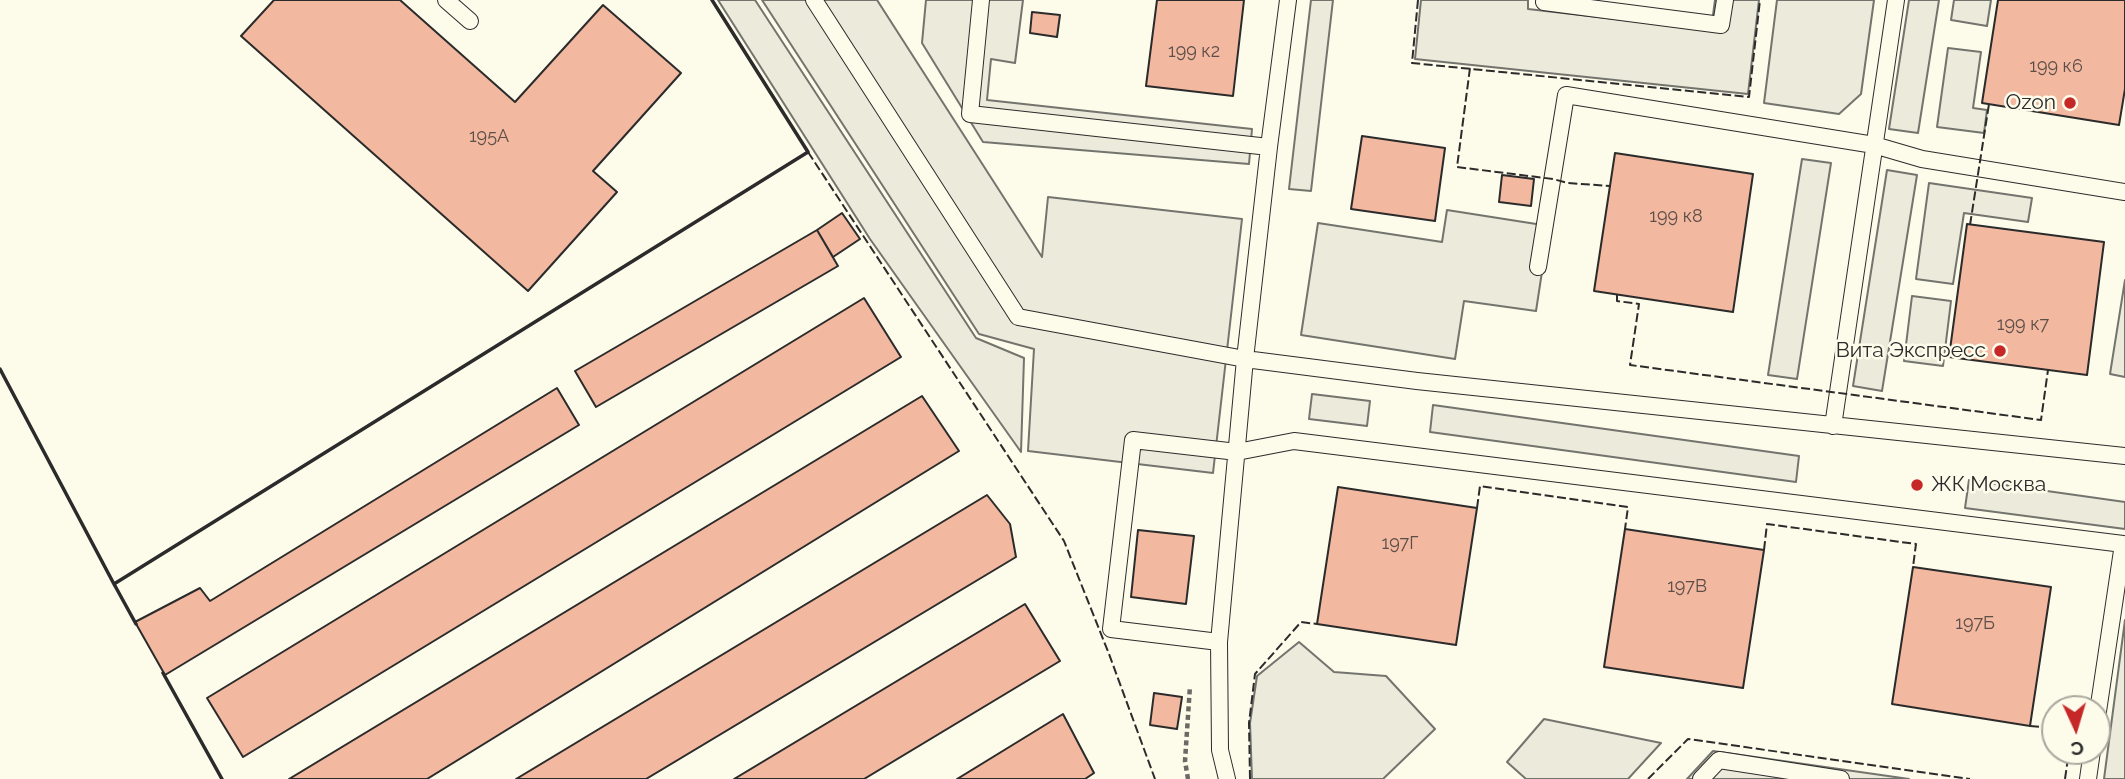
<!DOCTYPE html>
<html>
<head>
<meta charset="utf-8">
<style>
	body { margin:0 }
	#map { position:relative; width:2125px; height:779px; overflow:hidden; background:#fdfbea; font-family:Raleway,sans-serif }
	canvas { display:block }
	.north { position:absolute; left:2041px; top:695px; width:70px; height:70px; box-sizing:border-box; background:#fdfbea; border:2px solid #a9a89e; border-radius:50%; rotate:176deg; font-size:19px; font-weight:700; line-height:28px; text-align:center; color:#2b2b2b }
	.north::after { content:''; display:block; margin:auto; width:24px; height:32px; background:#c62828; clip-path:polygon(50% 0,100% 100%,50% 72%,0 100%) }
</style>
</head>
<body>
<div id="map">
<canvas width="2125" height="779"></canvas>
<div class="north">С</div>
</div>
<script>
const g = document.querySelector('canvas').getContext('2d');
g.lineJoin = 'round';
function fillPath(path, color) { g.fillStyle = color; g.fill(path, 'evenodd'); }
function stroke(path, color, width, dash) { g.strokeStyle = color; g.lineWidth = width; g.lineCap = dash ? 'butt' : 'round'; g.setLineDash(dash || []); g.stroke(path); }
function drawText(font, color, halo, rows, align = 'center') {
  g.font = font + ' Raleway,sans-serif'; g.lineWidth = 5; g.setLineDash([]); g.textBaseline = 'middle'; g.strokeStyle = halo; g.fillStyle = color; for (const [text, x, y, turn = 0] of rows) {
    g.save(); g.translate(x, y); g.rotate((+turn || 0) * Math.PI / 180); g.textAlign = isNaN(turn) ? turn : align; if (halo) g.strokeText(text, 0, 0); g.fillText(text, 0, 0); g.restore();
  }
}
const green = new Path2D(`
	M 718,0 L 755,0 L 976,338 L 1024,358 L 1021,452 L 870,239 Z
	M 1777,0 L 1874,0 L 1861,94 L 1839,114 L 1764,103 Z
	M 1954,0 L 1991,0 L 1987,26 L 1951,20 Z
	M 1948,48 L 1981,52 L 1973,108 L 1987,110 L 1984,133 L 1937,127 Z
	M 1929,183 L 2032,198 L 2028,222 L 1964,213 L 1953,284 L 1916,279 Z
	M 1912,296 L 1951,301 L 1943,366 L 1904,361 Z
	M 1544,719 L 1661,743 L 1628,779 L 1526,779 L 1507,762 Z`);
fillPath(green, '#ecebdb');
stroke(green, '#74746e', 2);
const parking = new Path2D(`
	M 762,0 L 877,0 L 1042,257 L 1048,197 L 1242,219 L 1213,473 L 1028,451 L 1034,349 L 979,334 Z
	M 926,0 L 1023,0 L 1015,63 L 991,59 L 987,100 L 1252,129 L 1249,164 L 983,142 L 922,43 Z
	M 1311,0 L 1333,0 L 1311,191 L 1289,189 Z
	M 1421,0 L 1528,0 L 1528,9 L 1711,30 L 1715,0 L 1759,0 L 1748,94 L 1415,59 Z
	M 1909,0 L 1939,0 L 1918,133 L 1889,129 Z
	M 1802,159 L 1831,163 L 1797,379 L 1768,375 Z
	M 1887,170 L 1917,175 L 1882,391 L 1853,386 Z
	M 1447,210 L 1549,226 L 1536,311 L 1464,301 L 1455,359 L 1301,335 L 1318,223 L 1442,242 Z
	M 2125,280 L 2125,377 L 2110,374 Z
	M 1312,394 L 1370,401 L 1367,426 L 1309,419 Z
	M 1433,405 L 1799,456 L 1796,482 L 1430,432 Z
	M 1969,480 L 2125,502 L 2125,529 L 1965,508 Z
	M 2125,620 L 2125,779 L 2104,779 Z
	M 1299,642 L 1334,672 L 1386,676 L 1435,729 L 1383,779 L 1252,779 L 1250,723 L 1257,676 Z
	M 1713,751 L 1909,779 L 1687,779 Z`);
fillPath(parking, '#eceadb');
stroke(parking, '#74746e', 2);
const building = new Path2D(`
	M 274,0 L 400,0 L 515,102 L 603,5 L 681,73 L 593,171 L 617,192 L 528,291 L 241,36 Z
	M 1157,0 L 1244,0 L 1233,96 L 1146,86 Z
	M 1998,0 L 2125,0 L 2125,89 L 2119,125 L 1982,103 Z
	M 1032,12 L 1060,15 L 1057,37 L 1030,33 Z
	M 1362,136 L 1445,148 L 1435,221 L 1351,209 Z
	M 1615,153 L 1753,174 L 1733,312 L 1594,291 Z
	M 1502,175 L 1534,179 L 1531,206 L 1499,202 Z
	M 842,213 L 860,239 L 833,257 L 817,230 Z
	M 1967,224 L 2104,242 L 2087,375 L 1949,357 Z
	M 817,230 L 838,266 L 596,407 L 575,371 Z
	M 864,298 L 901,357 L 243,757 L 207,698 Z
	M 557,388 L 579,425 L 165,675 L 135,622 L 200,588 L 210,601 Z
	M 922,396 L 959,451 L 427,779 L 289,779 Z
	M 1338,487 L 1477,508 L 1456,645 L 1317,624 Z
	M 987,495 L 1010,524 L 1016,557 L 646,779 L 516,779 Z
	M 1625,529 L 1764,550 L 1743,688 L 1604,667 Z
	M 1138,530 L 1194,536 L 1186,604 L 1131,597 Z
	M 1913,567 L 2051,587 L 2030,726 L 1892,704 Z
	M 1025,604 L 1060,661 L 864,779 L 734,779 Z
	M 1154,693 L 1182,697 L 1177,729 L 1150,725 Z
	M 1063,714 L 1094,773 L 1085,779 L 957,779 Z`);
fillPath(building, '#f2b8a0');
stroke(building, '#2b2b2b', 2);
const lane = new Path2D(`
	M 446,0 L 470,21
	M 814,0 L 1018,317 L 1245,359 L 1417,381 L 2125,456
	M 981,0 L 970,114 L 1269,147
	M 1545,0 L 1544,2 L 1721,25 L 1725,0
	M 1538,267 L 1566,95 L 1874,145 L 1922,159 L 2125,192
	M 1833,426 L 1896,0
	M 1219,642 L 1111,629 L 1133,440 L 1237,452 L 1294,441 L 2123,544 L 2097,718
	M 1227,779 L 1220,750 L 1219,642 L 1245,359 L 1269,147 L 1288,0
	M 1701,779 L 1719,760 L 1841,779
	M 2088,779 L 2092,751`);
stroke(lane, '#2b2b2b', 18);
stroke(new Path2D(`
	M 1188,779 L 1185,761 L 1190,686`), '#6a6964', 4.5, [5, 3.5]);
stroke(lane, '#fdfbea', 16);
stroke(new Path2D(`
	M 1418,0 L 1412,63 L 1749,97 L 1760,0
	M 1470,68 L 1457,167 L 1553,179 L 1568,183 L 1610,186
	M 808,152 L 1064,541 L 1109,654 L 1155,779
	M 1970,225 L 1989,104
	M 1617,295 L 1617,301 L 1639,304 L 1630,365 L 2041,420 L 2048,370
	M 1477,508 L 1480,486 L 1628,507 L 1625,529
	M 1764,550 L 1767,524 L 1916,544 L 1913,567
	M 2030,726 L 2055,728
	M 1250,779 L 1249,723 L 1255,674 L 1301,622 L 1317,624
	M 1648,779 L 1688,739 L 1970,779
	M 2065,779 L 2069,751`), '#2b2b2b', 2, [9, 3.5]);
stroke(new Path2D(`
	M 0,369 L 115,586
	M 136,624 L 114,584 L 808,152 L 712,0
	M 163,673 L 222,779`), '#2b2b2b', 3.5);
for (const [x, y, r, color] of [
	[2070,103,7,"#c62828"],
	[2000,351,7,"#c62828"],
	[1917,485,7,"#c62828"]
]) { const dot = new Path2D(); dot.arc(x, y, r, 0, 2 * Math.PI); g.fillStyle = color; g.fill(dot); stroke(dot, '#fdfbea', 2.5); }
drawText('18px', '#5d4e48', null, [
	["199 к2",1194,52],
	["199 к6",2056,67],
	["195А",489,137],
	["199 к8",1676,217],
	["199 к7",2023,325],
	["197Г",1400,544],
	["197В",1687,587],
	["197Б",1975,624]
]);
drawText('21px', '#2b2b2b', '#fdfbea', [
	["Ozon",2056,103],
	["Вита Экспресс",1986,351],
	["ЖК Москва",1931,485,"left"]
], 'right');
</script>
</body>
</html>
